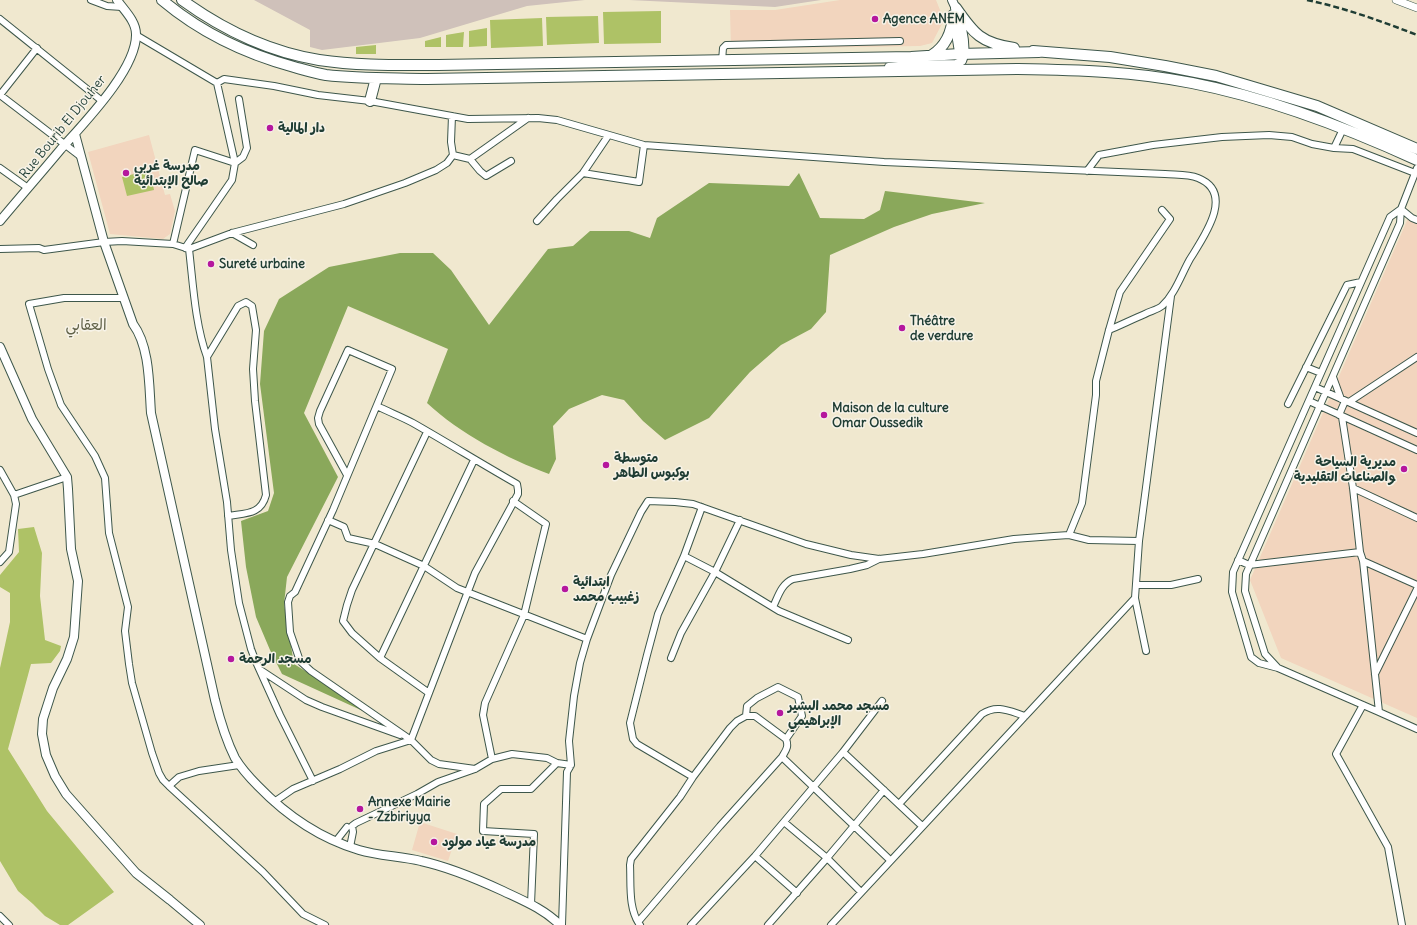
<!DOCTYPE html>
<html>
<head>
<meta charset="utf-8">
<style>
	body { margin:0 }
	canvas { display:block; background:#f0e8cf }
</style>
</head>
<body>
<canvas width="1417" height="925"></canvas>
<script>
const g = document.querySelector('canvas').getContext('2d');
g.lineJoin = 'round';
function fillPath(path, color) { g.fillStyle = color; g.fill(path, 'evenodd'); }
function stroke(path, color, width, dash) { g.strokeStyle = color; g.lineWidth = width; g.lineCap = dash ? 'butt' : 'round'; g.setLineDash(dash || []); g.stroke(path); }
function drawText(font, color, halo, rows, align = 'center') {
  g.font = font + ' Delius,"Playpen Sans Arabic",sans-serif'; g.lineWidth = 3; g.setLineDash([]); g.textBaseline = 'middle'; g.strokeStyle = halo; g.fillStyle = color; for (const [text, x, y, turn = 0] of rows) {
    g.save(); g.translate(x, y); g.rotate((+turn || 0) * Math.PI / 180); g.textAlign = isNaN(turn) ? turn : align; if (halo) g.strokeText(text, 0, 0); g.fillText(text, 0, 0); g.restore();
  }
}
fillPath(new Path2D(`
	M 840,0 L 936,0 L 944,20 L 932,43 L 920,46 L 731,49 L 730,10 L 775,10 Z
	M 149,135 L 165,195 L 170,194 L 175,211 L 170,234 L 163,239 L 110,234 L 88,152 Z
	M 1409,216 L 1417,220 L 1417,718 L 1281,658 L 1250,580 Z
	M 420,822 L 457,834 L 448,861 L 412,850 Z`), '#f2d5be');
fillPath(new Path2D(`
	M 254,0 L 585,0 L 527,6 L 420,38 L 322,50 L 310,47 L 310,30 Z
	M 629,0 L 821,0 L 775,7 Z`), '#cfc1ba');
fillPath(new Path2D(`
	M 661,11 L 661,43 L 604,44 L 603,12 Z
	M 598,16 L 599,43 L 547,45 L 546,17 Z
	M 542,18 L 543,46 L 491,48 L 490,20 Z
	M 487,28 L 487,46 L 469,47 L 469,31 Z
	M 464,32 L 463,47 L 446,47 L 446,35 Z
	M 441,37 L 441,47 L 425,47 L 425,41 Z
	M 376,45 L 376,54 L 356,54 L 356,47 Z
	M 150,170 L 154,190 L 127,196 L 122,177 Z
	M 34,527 L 42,553 L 40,596 L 45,640 L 61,646 L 60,651 L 51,663 L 31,664 L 8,749 L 47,811 L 114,892 L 68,925 L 60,925 L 45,916 L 33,904 L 18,891 L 0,861 L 0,668 L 10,622 L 10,593 L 0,587 L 0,575 L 19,552 L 18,529 Z`), '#aec266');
fillPath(new Path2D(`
	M 799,173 L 820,218 L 864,219 L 880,210 L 885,191 L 985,203 L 932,214 L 894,227 L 830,255 L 826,312 L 811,329 L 781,345 L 750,372 L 709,418 L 665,440 L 643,421 L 624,400 L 602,395 L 569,409 L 553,426 L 556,459 L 549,474 C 508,459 459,433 427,403 L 448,349 L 348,306 L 304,413 L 338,477 L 287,577 L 284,604 L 294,664 L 315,677 L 363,711 L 282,674 L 270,650 L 256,617 L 246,567 L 241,521 L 268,511 L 274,493 L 260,384 L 264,331 L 279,299 L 329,267 L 400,253 L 433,253 L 451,270 L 489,325 L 548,249 L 573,246 L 590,231 L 629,231 L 650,238 L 657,218 L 709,183 L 789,186 Z`), '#8aa85b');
const minor = new Path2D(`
	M 91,0 L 107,6 L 122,7
	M 0,19 L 102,101
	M 136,35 L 217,83 L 235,163 L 232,180 L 185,248
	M 722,61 L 723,48 L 726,45 L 900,41
	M 217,83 L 224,79 L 274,86 L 318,95 L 370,101 L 468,119 L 538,118 L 557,120 L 644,145 L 884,162 L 1165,174 C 1176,175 1188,174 1198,178 C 1236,193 1203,238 1190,259 C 1181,275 1175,294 1162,306 C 1157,310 1150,311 1145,314 C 1133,319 1121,325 1109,330
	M 0,95 L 80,156
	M 0,95 L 37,48
	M 1334,148 L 1353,149 L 1415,173
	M 453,155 L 470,159 L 528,118
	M 470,159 L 480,171 L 486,176 L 511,161
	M 235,163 L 243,157 L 247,148 L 239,99
	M 0,168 L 28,188
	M 1087,171 L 1099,155 L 1153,145 L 1222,137 L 1269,135 L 1292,137 L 1312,144 L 1334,148 L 1343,129
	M 583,173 L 639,182 L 644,145
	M 1401,209 L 1412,218 L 1417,220
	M 537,221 L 557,199 L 583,173 L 608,136
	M 232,233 L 253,245
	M 173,244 L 195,150 L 235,163
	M 0,249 L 39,248 L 44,250 L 104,242 L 122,241 L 173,244 L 189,249 L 232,233 L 344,204 L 405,183 L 436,170 L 447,163 L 453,155 L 451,142 L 452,116
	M 189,249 C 193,283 195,324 207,357 L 215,429 L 227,502 L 231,550 L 239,603 L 251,649 L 256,662 L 280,715 L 313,781
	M 124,298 L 64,298 L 29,304 L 48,369 L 61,405 L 95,456 L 105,478 L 109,533 L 128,607 L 125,631 L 129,664 L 132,683 L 152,753 L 159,773 L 163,780 L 169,786 L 263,872 L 303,914 L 325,925
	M 207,357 L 238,306 L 246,302 L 252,306 L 256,330 L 253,369 L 255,401 L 266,495 C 261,515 245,513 228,516
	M 1306,367 L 1321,373
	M 1333,377 L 1341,399
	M 1315,387 L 1417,433
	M 1309,401 L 1417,450
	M 1349,402 L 1417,357
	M 1288,404 L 1347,285 L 1361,282
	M 377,406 C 389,412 402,417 413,423 C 448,443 482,464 517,484 L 518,490 L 518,494 L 475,573 L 411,740
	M 1339,415 L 1345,401
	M 1342,417 L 1353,488 L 1360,552 L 1363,561 L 1379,712 L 1417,729
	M 427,432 L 352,590 L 347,605 L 343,621 L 352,633 L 380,658 L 429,693
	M 0,470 L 14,495 L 16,504 L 9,552 L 0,562
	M 347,475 L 319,424 L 318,418 L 320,411 L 348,350 L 392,369 L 333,510 L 295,592 L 290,596 L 288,602 L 290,632 L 300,661 L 311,671 L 411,740 L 431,760 L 439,764 L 475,769
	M 1353,488 L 1417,518
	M 14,495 L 67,477
	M 328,520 L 344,527 L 348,538 L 375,544 L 424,566 L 457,588 L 587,639
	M 1069,535 L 1082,503 L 1096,395 L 1096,381 L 1109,330 L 1120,292 L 1170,219 L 1162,210
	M 684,556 L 715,572 L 779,611 L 848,640
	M 1238,560 L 1249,565 L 1360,552
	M 1363,561 L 1417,585
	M 1136,585 L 1171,585 L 1198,579
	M 1135,598 L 1146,651
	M 773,607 C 778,597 781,584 793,579 L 850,569 L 867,565 L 879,559
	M 380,658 L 474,460
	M 671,658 L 681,633 L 715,572 L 740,520
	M 1278,668 L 1265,654 L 1245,591 L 1246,574 L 1400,223 L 1401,209 L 1417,168
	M 262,671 L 306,700 L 322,707 L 400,735
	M 1375,674 L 1417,589
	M 1363,705 L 1336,754 L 1388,847 L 1402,925
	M 1379,712 L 1278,668 L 1259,663 L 1251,657 L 1232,592 L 1233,572 L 1390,217 L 1401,209
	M 746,716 L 747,706 L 757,698 L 778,687 L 798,697 L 802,716 L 786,739
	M 843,752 L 882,701
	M 782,757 L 890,860
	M 492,759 L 483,715 L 485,703 L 524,615 L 546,524 L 513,501
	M 693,777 L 637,744 L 633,739 L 630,723 L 647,655 L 658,614 L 684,556 L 702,507
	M 169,786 L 179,777 L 199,771 L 239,765
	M 274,802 L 293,789 L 340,769 L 376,751 L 411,740
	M 899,804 L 982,714 C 997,704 1009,711 1025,716
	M 784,822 L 827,858 L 861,892
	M 336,841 L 347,827
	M 350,847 L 353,832 L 352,826 L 356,823 L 417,794 L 438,782 L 475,769 L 492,759 L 512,754 L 547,758 L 557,763 L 571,765
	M 755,856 L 797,893
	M 531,904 L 534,834 L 483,831 L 484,804 L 501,789 L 531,789 L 557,763
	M 0,916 L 9,925
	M 638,922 L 720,826 L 782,757 C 786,750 789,747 786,739 L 755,716 L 746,716 L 737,721 L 730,728 L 693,777 L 680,797 L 631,859 L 630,865 C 631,884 628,909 640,925
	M 562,925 L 567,772 L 571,765 L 569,741 L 574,696 L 580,663 L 587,639 L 611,575 L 641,512 L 648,501 L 675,502 L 693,504 L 806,544 L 851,555 L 879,559 L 923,554 L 1014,539 L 1054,536 L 1069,535 L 1089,540 L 1139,541
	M 691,925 L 755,856 L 843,752 L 922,826
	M 768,925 L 827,858 L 884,790
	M 831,925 L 1135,598 L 1139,541 L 1171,296`);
const tertiary = new Path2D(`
	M 1396,0 L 1417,8`);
const secondary = new Path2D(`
	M 954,21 L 959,52 L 961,58
	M 889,67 L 908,65 L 956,64 L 962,61 C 969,46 959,14 952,0
	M 75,134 L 104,242 L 133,324 C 150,347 149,385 151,413 L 215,700 C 220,720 226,740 235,758 C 241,768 249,777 258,786 C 286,815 319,838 359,850 C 379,856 400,856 421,861 C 449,867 477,879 503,891 C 524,901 544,909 560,925
	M 0,221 C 20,197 41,173 61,149 C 84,123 137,69 136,34 C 136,21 124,10 117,0
	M 0,347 L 32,419 L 67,477 L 68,489 L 71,549 L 78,581 L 74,637 L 67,659 L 53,688 L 43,719 L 42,734 L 46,755 L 55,776 L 66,794 L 136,873 L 170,900 L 200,925`);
const trunk = new Path2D(`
	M 162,0 C 200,32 246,54 294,67 C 305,70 315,73 326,75 C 360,79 394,78 427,79 L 1017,69 C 1075,70 1135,71 1192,83 C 1269,98 1345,127 1417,160
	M 182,0 C 222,29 270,52 319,60 C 358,66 398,65 438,65 L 911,57 L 960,54 L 1039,52
	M 956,8 C 974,34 981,43 1014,48
	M 1033,51 L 1110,57 L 1165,66 L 1216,76 L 1317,106 L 1417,149
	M 932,55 C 946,46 952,32 953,15
	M 370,101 L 376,78`);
stroke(minor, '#3e574b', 8);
stroke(tertiary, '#3e574b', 8);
stroke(secondary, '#3e574b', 10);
stroke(trunk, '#3e574b', 12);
stroke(minor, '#fff', 6);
stroke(tertiary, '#fff', 7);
stroke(secondary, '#fff', 8);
stroke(trunk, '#fff', 10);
stroke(new Path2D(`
	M 1307,0 C 1345,8 1381,21 1417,35`), '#1f3d34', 2.5, [6, 3]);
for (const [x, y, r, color] of [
	[875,19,4,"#b5179e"],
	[270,128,4,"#b5179e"],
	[126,173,4,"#b5179e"],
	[211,264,4,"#b5179e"],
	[902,328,4,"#b5179e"],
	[824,415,4,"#b5179e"],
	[606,465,4,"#b5179e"],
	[1404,469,4,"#b5179e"],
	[565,589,4,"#b5179e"],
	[231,659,4,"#b5179e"],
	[780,713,4,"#b5179e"],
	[360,809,4,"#b5179e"],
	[434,842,4,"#b5179e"]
]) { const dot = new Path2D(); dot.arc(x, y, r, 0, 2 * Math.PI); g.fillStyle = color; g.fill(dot); stroke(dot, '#f7f3e8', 1.5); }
drawText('bold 13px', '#1f3d34', '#f7f3e8', [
	["Agence ANEM",883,19],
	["دار المالية",278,128],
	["مدرسة غربي",134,166],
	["صالح الإبتدائية",134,181],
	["Sureté urbaine",219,264],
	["Théâtre",910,321],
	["de verdure",910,336],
	["Maison de la culture",832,408],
	["Omar Oussedik",832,423],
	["متوسطة",614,458],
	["بوكبوس الطاهر",614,473],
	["مديرية السياحة",1396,462,"right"],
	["والصناعات التقليدية",1396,477,"right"],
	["ابتدائية",573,582],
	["زغبيب محمد",573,597],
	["مسجد الرحمة",239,659],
	["مسجد محمد البشير",788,706],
	["الإبراهيمي",788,721],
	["Annexe Mairie",368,802],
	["- Zzbiriyya",368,817],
	["مدرسة عياد مولود",442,842]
], 'left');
drawText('13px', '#1f3d34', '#f7f3e8', [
	["Rue Bourib El Djouher",63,127,-51]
]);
drawText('15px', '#62634a', '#f7f3e8', [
	["العقابي",86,326]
]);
</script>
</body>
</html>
